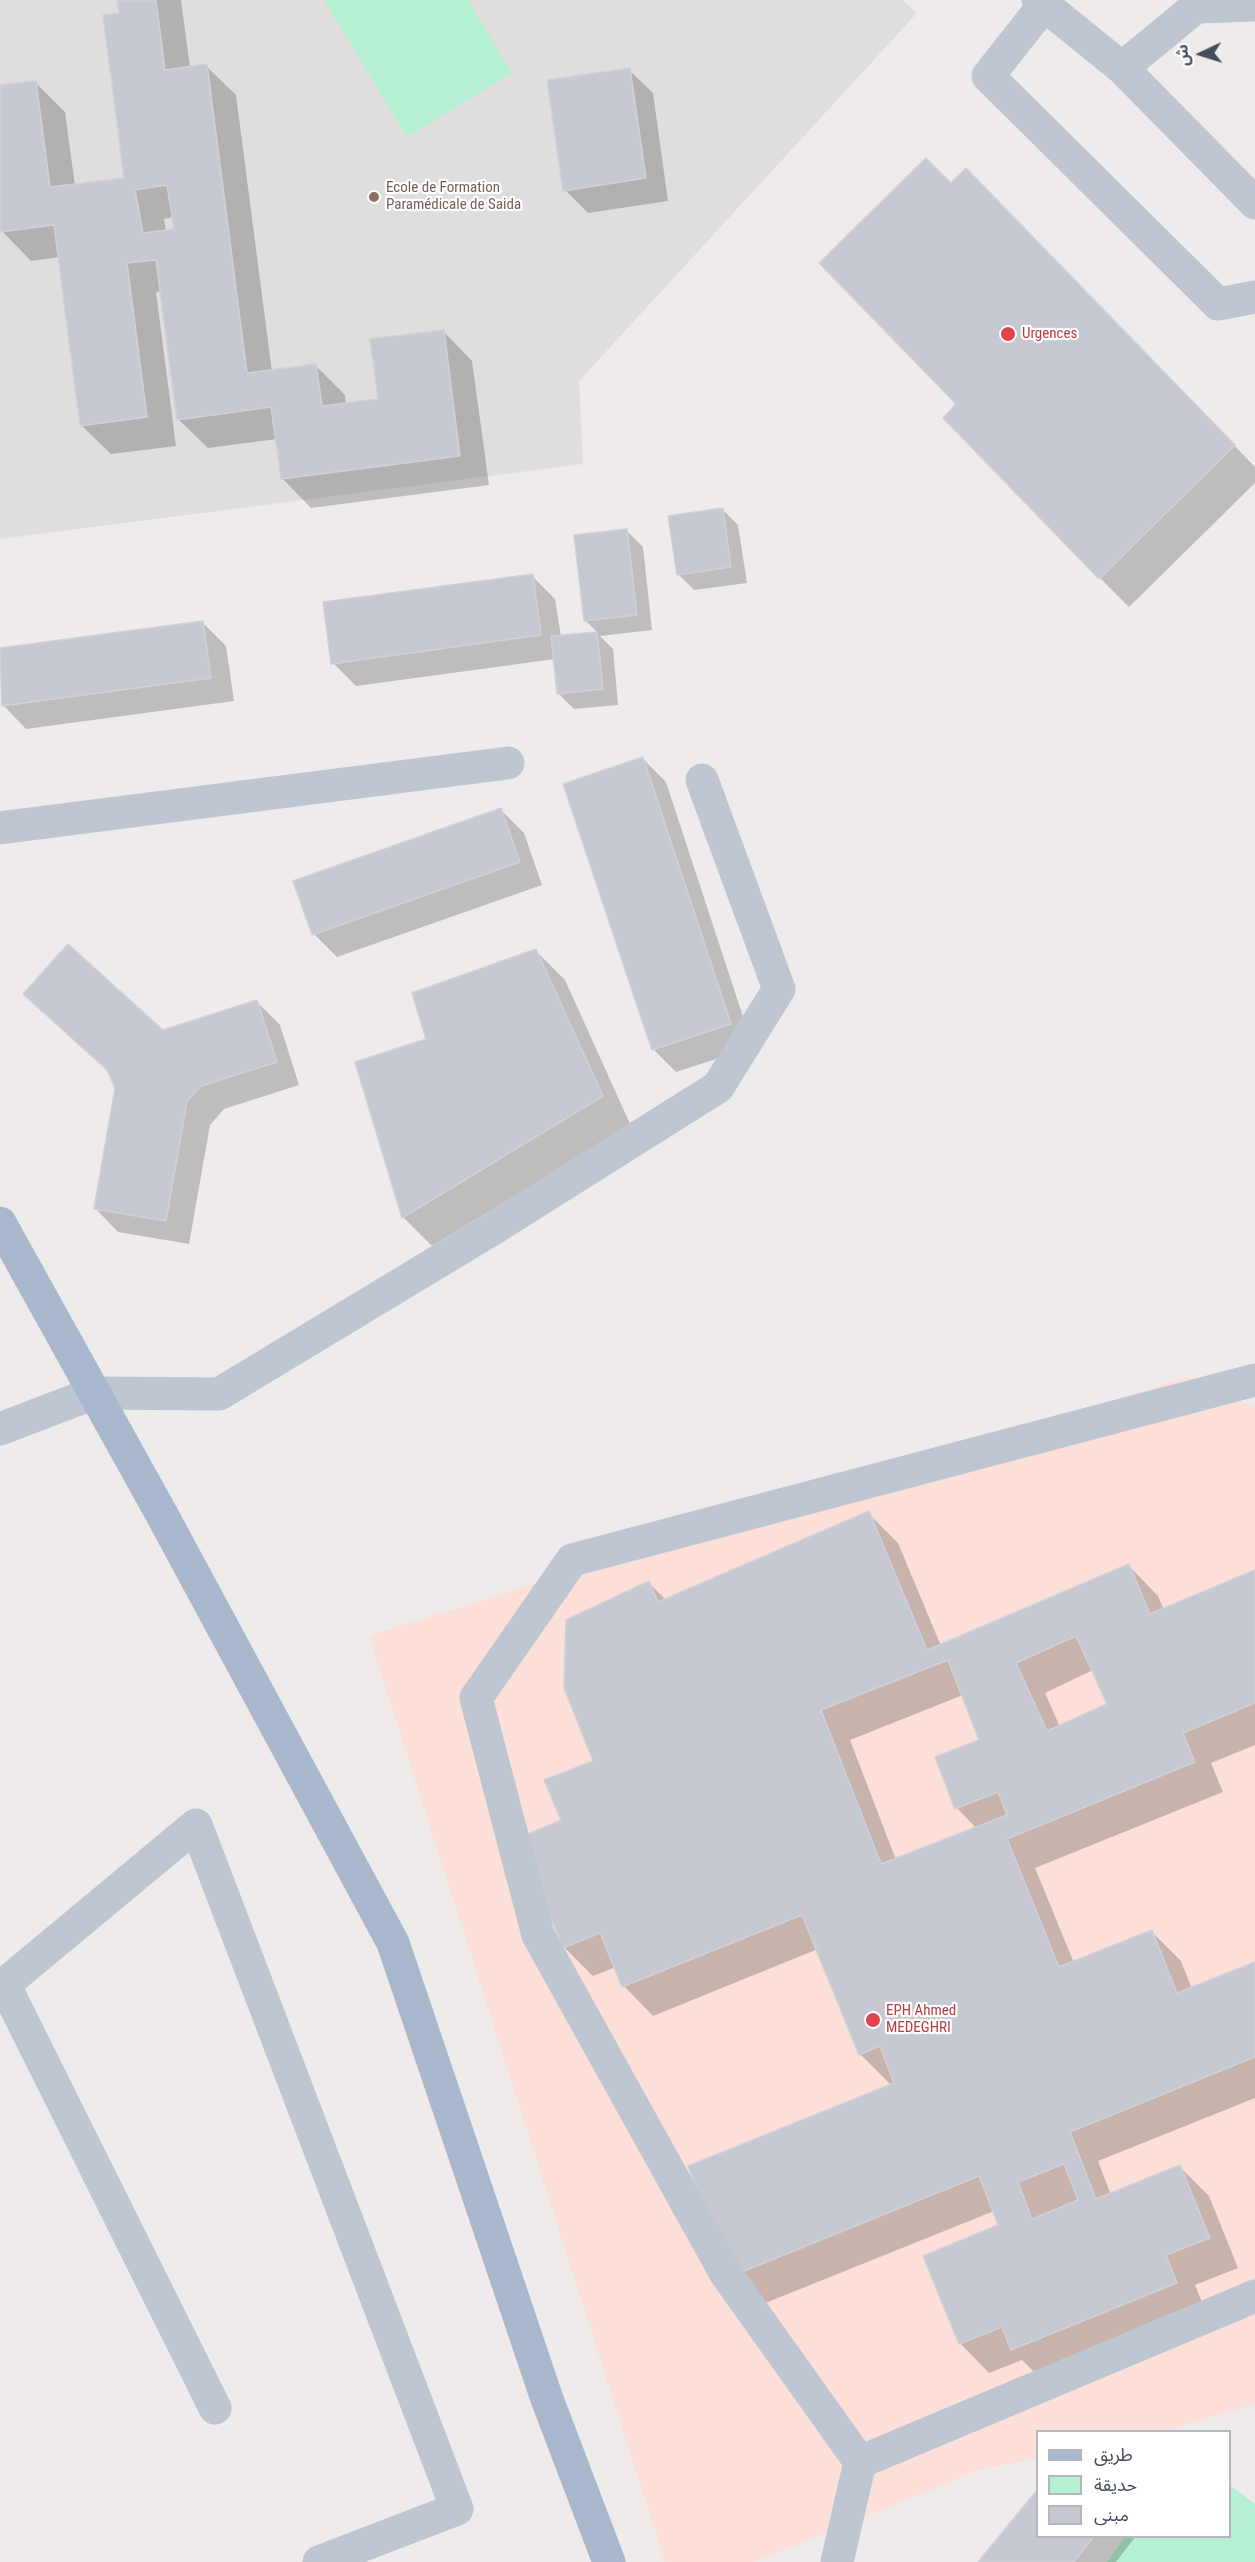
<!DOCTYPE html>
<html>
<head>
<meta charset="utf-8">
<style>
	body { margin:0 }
	#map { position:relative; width:1255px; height:2562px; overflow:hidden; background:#efebeb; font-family:"Roboto Condensed","Noto Sans Arabic",sans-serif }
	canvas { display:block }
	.legend { position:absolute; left:1036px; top:2430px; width:195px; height:108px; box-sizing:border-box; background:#fff; border:2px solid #b4b8bd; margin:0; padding:8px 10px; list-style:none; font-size:18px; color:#434d59 }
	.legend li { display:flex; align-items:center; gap:12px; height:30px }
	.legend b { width:30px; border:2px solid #b4b8bd }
	.north { position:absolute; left:1171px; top:24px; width:60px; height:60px; -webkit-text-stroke:4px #fff; paint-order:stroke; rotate:266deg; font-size:16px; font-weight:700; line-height:24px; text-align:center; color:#434d59 }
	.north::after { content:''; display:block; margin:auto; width:21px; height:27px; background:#434d59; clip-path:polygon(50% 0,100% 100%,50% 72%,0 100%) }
</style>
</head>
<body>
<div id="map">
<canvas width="1255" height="2562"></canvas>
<ul class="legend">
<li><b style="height:8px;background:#a9b7cd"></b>طريق</li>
<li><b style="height:16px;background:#b6f0d2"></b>حديقة</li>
<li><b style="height:16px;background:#c7c9d2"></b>مبنى</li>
</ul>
<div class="north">ش</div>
</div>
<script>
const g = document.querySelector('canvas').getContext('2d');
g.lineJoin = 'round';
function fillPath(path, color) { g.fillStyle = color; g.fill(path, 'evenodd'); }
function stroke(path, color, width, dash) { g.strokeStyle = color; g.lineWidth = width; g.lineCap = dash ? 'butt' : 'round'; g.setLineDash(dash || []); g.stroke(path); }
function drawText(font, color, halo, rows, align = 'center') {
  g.font = font + ' "Roboto Condensed",sans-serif'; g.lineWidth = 4.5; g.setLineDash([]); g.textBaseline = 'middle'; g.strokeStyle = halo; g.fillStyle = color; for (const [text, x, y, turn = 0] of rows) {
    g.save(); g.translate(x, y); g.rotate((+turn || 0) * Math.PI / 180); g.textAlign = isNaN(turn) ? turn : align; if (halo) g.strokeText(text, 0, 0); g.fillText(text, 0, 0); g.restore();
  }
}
fillPath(new Path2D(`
	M 0,0 L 902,0 L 917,13 L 579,381 L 583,464 L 0,539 Z`), '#e0dddd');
fillPath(new Path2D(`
	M 1187,1377 L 1255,1407 L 1255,2404 L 1163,2431 L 1038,2432 L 1037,2458 L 979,2470 L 755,2562 L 665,2562 L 369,1636 Z`), '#fbdfd8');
fillPath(new Path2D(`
	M 324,0 L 468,0 L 512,73 L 407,137 Z
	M 1230,2485 L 1255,2504 L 1255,2562 L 1107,2562 L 1125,2537 L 1230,2536 Z`), '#b6f0d2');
fillPath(new Path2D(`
	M 119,0 L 181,0 L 190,68 L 206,66 L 236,95 L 272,372 L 316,366 L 345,395 L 346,405 L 380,401 L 443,331 L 472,361 L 489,485 L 311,508 L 282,478 L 277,439 L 208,448 L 178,419 L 162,291 L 156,292 L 176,446 L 111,454 L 81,425 L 59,257 L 31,261 L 2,231 L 0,87 L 35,82 L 65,112 L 75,186 L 125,179 ZM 174,217 L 176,230 L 166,231 L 164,219 Z
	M 629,70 L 653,93 L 668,201 L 588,213 L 565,190 Z
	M 951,185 L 995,199 L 1255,467 L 1255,483 L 1129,607 L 1100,578 L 959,404 Z
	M 722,509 L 738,525 L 747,583 L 694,590 L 678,574 Z
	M 627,531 L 643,547 L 652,630 L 600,636 L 613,649 L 618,705 L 574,709 L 558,693 L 555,659 L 356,686 L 333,663 L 532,576 L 555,599 L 561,637 L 598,633 L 585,620 Z
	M 203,623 L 226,646 L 234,701 L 26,729 L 3,705 L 0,650 Z
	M 643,759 L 666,782 L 753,1047 L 676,1072 L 653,1049 Z
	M 501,810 L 524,833 L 542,885 L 337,957 L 314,934 Z
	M 536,951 L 565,980 L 631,1126 L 432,1246 L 403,1217 Z
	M 25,994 L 163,1032 L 257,1002 L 280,1025 L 299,1085 L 224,1109 L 210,1125 L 189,1244 L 118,1232 L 95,1208 L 116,1088 L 110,1073 Z
	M 868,1513 L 898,1543 L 941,1646 L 1129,1566 L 1158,1596 L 1164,1610 L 1255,1571 L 1255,1745 L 1211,1763 L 1223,1792 L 1035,1868 L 1074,1963 L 1151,1931 L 1181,1961 L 1192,1989 L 1255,1963 L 1255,2098 L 1098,2161 L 1111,2195 L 1180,2167 L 1209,2196 L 1238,2268 L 1195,2285 L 1206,2312 L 1041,2379 L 1022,2360 L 989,2373 L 960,2343 L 1000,2226 L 994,2211 L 763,2304 L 733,2275 L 891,2085 L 860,2054 L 818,1949 L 653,2016 L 624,1986 L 616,1967 L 593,1976 L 564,1947 L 563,1821 L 595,1762 L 649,1583 L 666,1600 ZM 1093,1670 L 1109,1705 L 1060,1727 L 1045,1693 ZM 963,1695 L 981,1741 L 957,1808 L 977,1829 L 896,1860 L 850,1740 Z
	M 1038,2536 L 1136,2536 L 1116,2562 L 980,2562 Z`), '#0003');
const building = new Path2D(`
	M 117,0 L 156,0 L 165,70 L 207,64 L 247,373 L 316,364 L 322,406 L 378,399 L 370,339 L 444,330 L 460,456 L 281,479 L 271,407 L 177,420 L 156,260 L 127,263 L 147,417 L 80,426 L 54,225 L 0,232 L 0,85 L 36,81 L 50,187 L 124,178 L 103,15 L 119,13 ZM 167,185 L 174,229 L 143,233 L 135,190 Z
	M 630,68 L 646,178 L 563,191 L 547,80 Z
	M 926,158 L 951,183 L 966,168 L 1235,445 L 1099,579 L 943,418 L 956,404 L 819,263 Z
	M 723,508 L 731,567 L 677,575 L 668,516 Z
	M 627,529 L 637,615 L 584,621 L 574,535 Z
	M 533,574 L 541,635 L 331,664 L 323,602 Z
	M 203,621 L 211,678 L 2,706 L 0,648 Z
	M 597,632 L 603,689 L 557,694 L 551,636 Z
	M 643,757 L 731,1024 L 652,1050 L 563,784 Z
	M 501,808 L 520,862 L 312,935 L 293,881 Z
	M 68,944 L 163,1030 L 257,1000 L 277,1062 L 201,1086 L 187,1101 L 166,1221 L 94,1209 L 115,1088 L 107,1070 L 23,994 Z
	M 536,949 L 603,1096 L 402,1218 L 355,1062 L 426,1039 L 412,993 Z
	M 869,1511 L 927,1650 L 1129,1564 L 1150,1614 L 1255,1570 L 1255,1703 L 1183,1733 L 1195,1762 L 1007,1839 L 1059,1967 L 1152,1930 L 1177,1993 L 1255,1962 L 1255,2057 L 1070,2132 L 1096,2199 L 1180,2165 L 1210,2238 L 1166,2255 L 1177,2283 L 1011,2350 L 1002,2327 L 959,2344 L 923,2256 L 998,2225 L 979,2176 L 732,2276 L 688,2166 L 894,2083 L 880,2046 L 859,2055 L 802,1915 L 622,1987 L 600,1933 L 563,1948 L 519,1838 L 561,1820 L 544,1780 L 593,1761 L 564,1688 L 566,1620 L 649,1581 L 658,1602 ZM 1076,1636 L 1107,1704 L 1047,1731 L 1016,1663 ZM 948,1660 L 979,1740 L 935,1757 L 955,1809 L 998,1792 L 1007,1815 L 881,1864 L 821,1710 ZM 1064,2164 L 1078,2200 L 1032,2219 L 1018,2182 Z
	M 1038,2489 L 1038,2536 L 1094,2536 L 1074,2562 L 978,2562 Z`);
fillPath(building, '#c7c9d2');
stroke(building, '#cfd1d8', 1.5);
stroke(new Path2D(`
	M 1038,0 L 1122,68 L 1255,203
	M 1044,5 L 988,76 L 1218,304 L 1255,297
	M 1122,68 L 1196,7 L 1255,5
	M 0,828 L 508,763
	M 0,1429 L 94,1393 L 219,1394 L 494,1228 L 718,1087 L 779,989 L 702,780
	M 4,1984 L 215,2408
	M 0,1988 L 196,1825 L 457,2509 L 319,2562
	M 860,2462 L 726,2274 L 538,1935 L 476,1698 L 572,1560 L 1255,1380
	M 837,2562 L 860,2462 L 1255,2296`), '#bec6d2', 33);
stroke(new Path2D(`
	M 0,1223 L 161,1513 L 393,1943 L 547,2399 L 609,2562`), '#a9b7cd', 33);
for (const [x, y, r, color] of [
	[374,197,6,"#8d6e63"],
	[1008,334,8,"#e0444e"],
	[873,2020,8,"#e0444e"]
]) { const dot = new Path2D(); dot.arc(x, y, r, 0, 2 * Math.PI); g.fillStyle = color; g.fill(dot); stroke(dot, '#fff', 2); }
drawText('15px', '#785e54', '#fff', [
	["Ecole de Formation",386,188],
	["Paramédicale de Saida",386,205]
], 'left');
drawText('15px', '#be3a42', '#fff', [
	["Urgences",1022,334],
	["EPH Ahmed",886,2011],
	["MEDEGHRI",886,2028]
], 'left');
</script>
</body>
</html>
